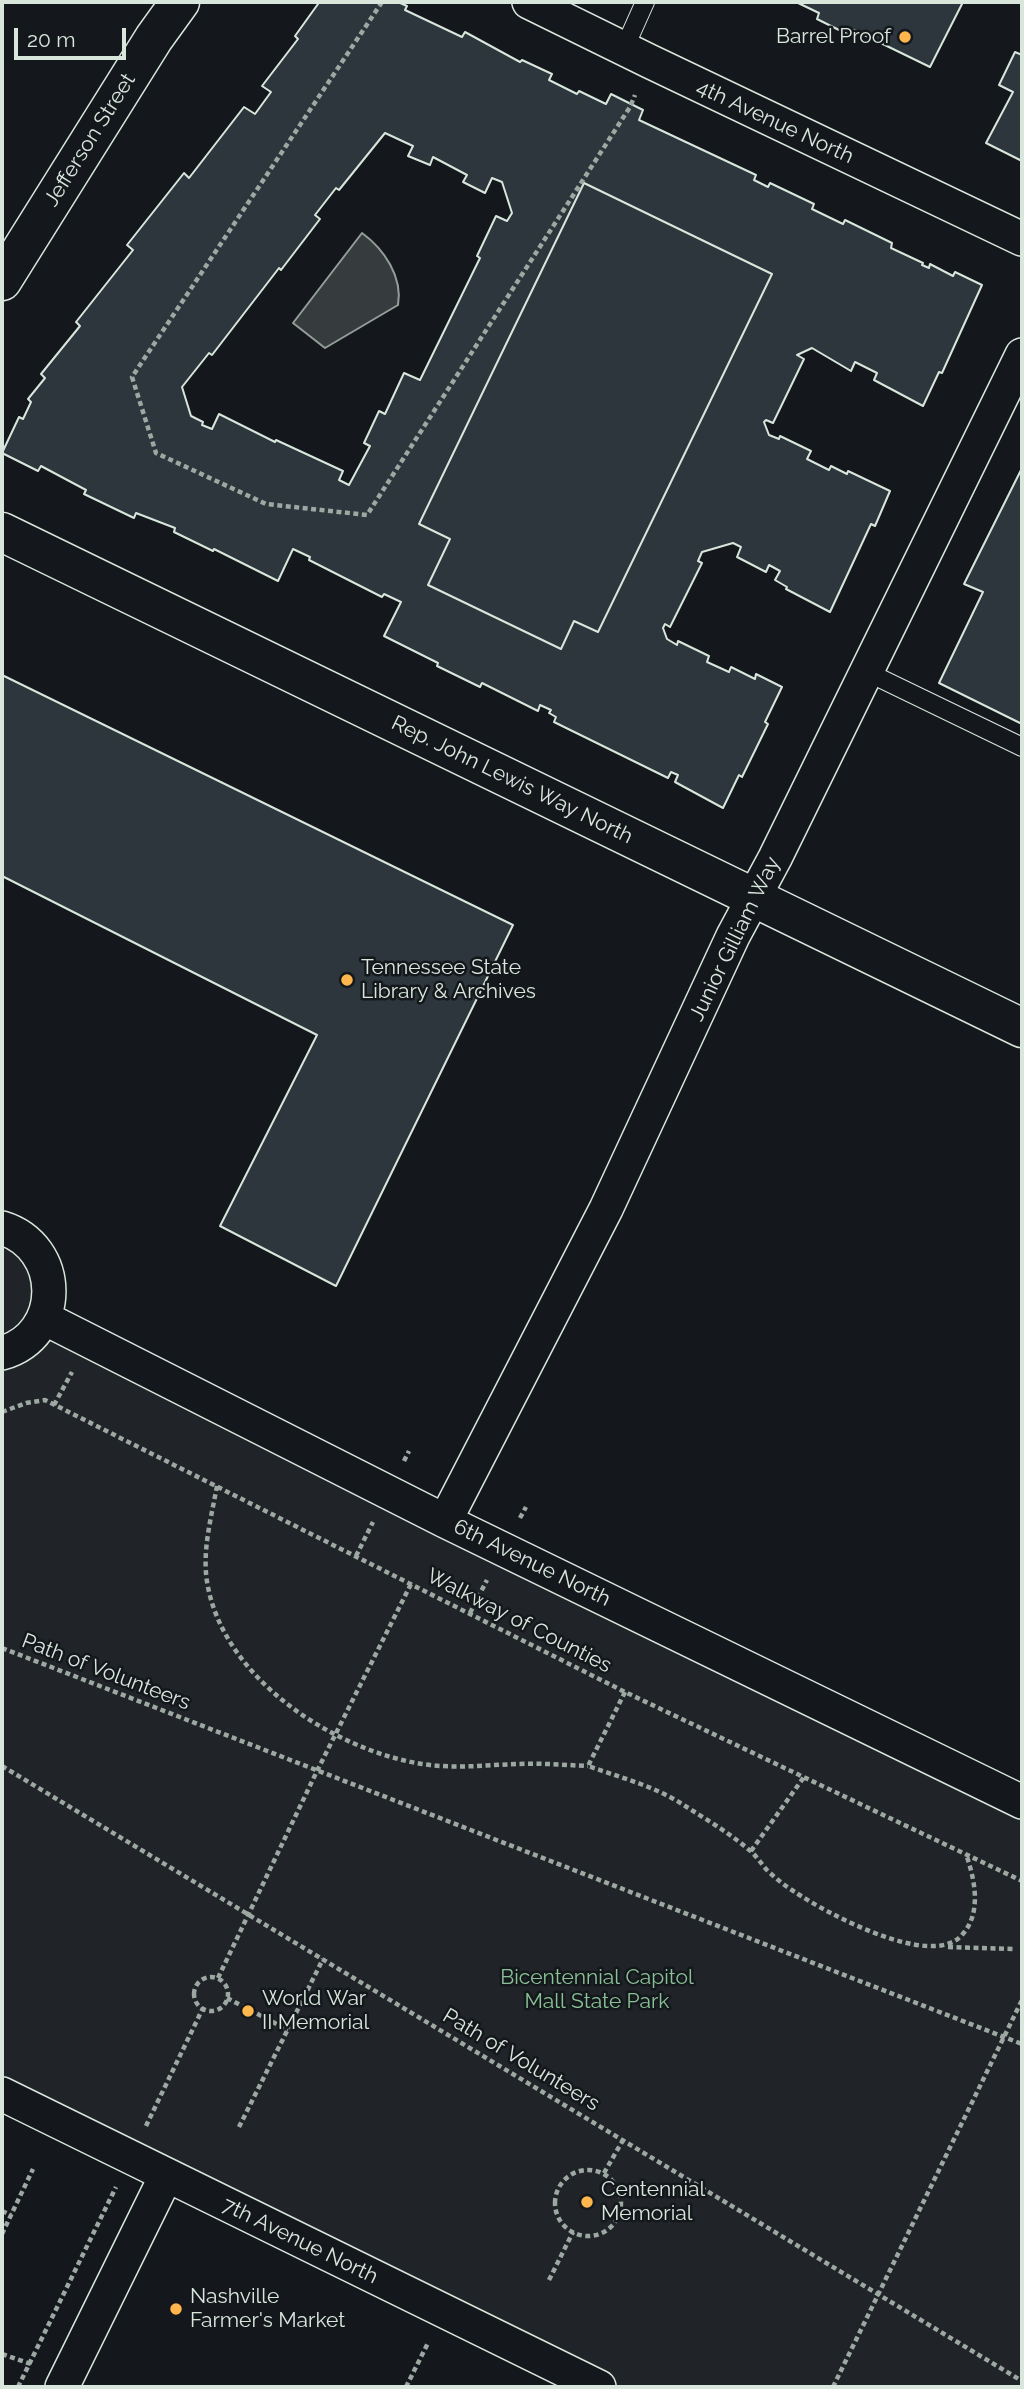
<!DOCTYPE html>
<html>
<head>
<meta charset="utf-8">
<style>
	body { margin:0 }
	#map { position:relative; width:1024px; height:2389px; overflow:hidden; background:#14181c; font-family:Raleway,sans-serif }
	canvas { display:block }
	.frame { position:absolute; inset:0; border:4px solid #d8e6dc; pointer-events:none }
	.scale { position:absolute; left:14px; top:28px; width:112px; height:32px; box-sizing:border-box; border:4px solid #d8e6dc; border-top:0; padding-left:9px; font-size:21px; line-height:24px; white-space:nowrap; color:#d8e6dc; -webkit-text-stroke:5px #14181c; paint-order:stroke }
</style>
</head>
<body>
<div id="map">
<canvas width="1024" height="2389"></canvas>
<div class="frame"></div>
<div class="scale">20 m</div>
</div>
<script>
const g = document.querySelector('canvas').getContext('2d');
g.lineJoin = 'round';
function fillPath(path, color) { g.fillStyle = color; g.fill(path, 'evenodd'); }
function stroke(path, color, width, dash) { g.strokeStyle = color; g.lineWidth = width; g.lineCap = dash ? 'butt' : 'round'; g.setLineDash(dash || []); g.stroke(path); }
function drawText(font, color, halo, rows, align = 'center') {
  g.font = font + ' Raleway,sans-serif'; g.lineWidth = 5; g.setLineDash([]); g.textBaseline = 'middle'; g.strokeStyle = halo; g.fillStyle = color; for (const [text, x, y, turn = 0] of rows) {
    g.save(); g.translate(x, y); g.rotate((+turn || 0) * Math.PI / 180); g.textAlign = isNaN(turn) ? turn : align; if (halo) g.strokeText(text, 0, 0); g.fillText(text, 0, 0); g.restore();
  }
}
const green = new Path2D(`
	M 2,1228 L 48,1303 L 1022,1802 L 1022,2387 L 599,2387 L 2,2094 Z`);
fillPath(green, '#202428');
stroke(green, '#939e99', 2);
const water = new Path2D(`
	M 362,233 C 384,249 403,277 398,305 L 325,348 L 293,323 Z`);
fillPath(water, '#363b3e');
stroke(water, '#939e99', 2);
const building = new Path2D(`
	M 316,2 L 398,2 L 407,6 L 405,10 L 462,37 L 465,32 L 520,62 L 522,60 L 552,74 L 549,80 L 577,94 L 579,91 L 606,104 L 611,94 L 643,110 L 639,120 L 756,175 L 754,180 L 768,187 L 770,183 L 814,204 L 812,209 L 843,224 L 845,220 L 892,243 L 891,248 L 923,263 L 922,265 L 929,268 L 930,264 L 953,276 L 955,272 L 982,285 L 942,373 L 939,372 L 923,406 L 874,380 L 877,373 L 855,362 L 851,371 L 812,348 L 797,355 L 804,359 L 773,423 L 766,420 L 764,422 L 769,435 L 779,439 L 780,436 L 811,451 L 807,459 L 829,470 L 831,466 L 847,474 L 848,471 L 890,491 L 875,526 L 871,524 L 830,612 L 786,589 L 787,587 L 775,580 L 780,571 L 769,565 L 766,572 L 737,557 L 741,547 L 733,543 L 702,552 L 698,561 L 702,563 L 670,627 L 665,624 L 663,628 L 667,639 L 677,645 L 678,641 L 709,656 L 707,662 L 729,672 L 731,667 L 755,679 L 756,674 L 782,687 L 765,722 L 768,724 L 742,777 L 739,775 L 723,808 L 675,782 L 678,775 L 671,772 L 668,778 L 554,722 L 556,717 L 549,713 L 551,710 L 540,705 L 538,711 L 482,683 L 480,687 L 437,666 L 438,663 L 384,636 L 401,602 L 384,594 L 382,597 L 309,560 L 310,557 L 293,549 L 278,581 L 214,549 L 213,551 L 174,532 L 175,528 L 136,513 L 134,518 L 84,494 L 86,490 L 41,466 L 38,471 L 2,453 L 19,417 L 23,419 L 31,402 L 28,399 L 45,378 L 41,374 L 80,326 L 76,322 L 133,250 L 127,245 L 184,173 L 189,178 L 244,107 L 255,114 L 271,92 L 262,86 L 298,39 L 295,36 L 318,4 ZM 385,133 L 413,146 L 408,156 L 430,165 L 433,157 L 467,175 L 463,182 L 485,193 L 492,178 L 502,182 L 512,213 L 507,221 L 496,216 L 477,256 L 480,258 L 420,380 L 404,373 L 385,414 L 379,411 L 364,443 L 370,446 L 349,485 L 339,480 L 343,471 L 276,440 L 275,442 L 219,414 L 212,429 L 202,425 L 203,422 L 191,416 L 182,387 L 209,353 L 212,355 L 279,268 L 281,270 L 320,219 L 315,215 L 336,188 L 339,190 ZM 584,183 L 772,274 L 598,632 L 574,621 L 561,649 L 428,585 L 450,539 L 419,524 Z
	M 796,2 L 963,2 L 930,67 L 854,30 L 851,36 L 817,19 L 819,13 Z
	M 1015,52 L 1022,55 L 1022,161 L 986,143 L 1013,92 L 999,85 Z
	M 584,183 L 772,274 L 598,632 L 574,621 L 561,649 L 428,585 L 450,539 L 419,524 Z
	M 1022,468 L 1022,724 L 939,683 L 983,592 L 964,584 Z
	M 2,675 L 513,925 L 336,1286 L 220,1226 L 317,1035 L 2,876 Z`);
fillPath(building, '#2c363c');
stroke(building, '#d8e6dc', 2);
const lane = new Path2D(`
	M 624,49 L 645,2
	M 867,672 L 1022,747`);
const street = new Path2D(`
	M 529,2 L 649,61 L 1022,239
	M 2,1228 C 64,1247 65,1335 2,1353
	M 44,1318 L 445,1521 L 1022,1802
	M 445,1521 L 606,1209 L 733,936 L 775,858 L 1022,355
	M 2,2094 L 599,2387
	M 62,2387 L 166,2176`);
const secondary = new Path2D(`
	M 2,532 L 1022,1028`);
const primary = new Path2D(`
	M 2,281 L 154,38 L 180,2`);
stroke(lane, '#d8e6dc', 20);
stroke(street, '#d8e6dc', 36);
stroke(secondary, '#d8e6dc', 41);
stroke(primary, '#d8e6dc', 41);
stroke(new Path2D(`
	M 382,2 L 132,377 L 156,453 L 266,504 L 367,515 L 630,107 L 635,95
	M 54,1405 L 72,1372
	M 2,1412 L 26,1403 L 45,1400 L 625,1692 L 1022,1881
	M 404,1461 L 409,1451
	M 217,1486 C 211,1519 201,1554 208,1587 C 226,1680 334,1750 422,1764 C 454,1769 486,1765 518,1764 C 542,1763 565,1765 588,1766
	M 520,1518 L 526,1507
	M 356,1556 L 373,1522
	M 470,1613 L 487,1580
	M 2,1648 L 1022,2044
	M 625,1692 L 588,1766 C 619,1777 654,1786 682,1804 C 704,1818 728,1832 748,1849 C 755,1854 760,1862 766,1869 C 774,1877 785,1886 795,1892 C 826,1913 931,1970 962,1935 C 982,1913 975,1880 966,1854
	M 2,1766 L 1022,2381
	M 751,1851 L 804,1777
	M 948,1947 L 1016,1949
	M194 1994a17 17 0 1 1 34 0a17 17 0 1 1-34 0Z
	M 218,1978 L 317,1771 L 411,1584
	M 227,1998 L 288,2030
	M 146,2126 L 203,2008
	M 239,2127 L 323,1959
	M555 2203a33 33 0 1 1 66 0a33 33 0 1 1-66 0Z
	M 604,2173 L 623,2140
	M 2,2211 L 11,2215
	M 2,2234 L 33,2169
	M 549,2280 L 573,2232
	M 2,2354 L 31,2364
	M 18,2387 L 116,2187
	M 406,2387 L 428,2343
	M 833,2387 L 1022,2000`), '#9da8a2', 4.5, [5, 3.5]);
stroke(lane, '#14181c', 18);
stroke(street, '#14181c', 33);
stroke(secondary, '#14181c', 38);
stroke(primary, '#14181c', 38);
for (const [x, y, r, color] of [
	[905,37,7,"#ffb74d"],
	[347,980,7,"#ffb74d"],
	[248,2011,7,"#ffb74d"],
	[587,2202,7,"#ffb74d"],
	[176,2309,7,"#ffb74d"]
]) { const dot = new Path2D(); dot.arc(x, y, r, 0, 2 * Math.PI); g.fillStyle = color; g.fill(dot); stroke(dot, '#14181c', 2.5); }
drawText('21px', '#d8e6dc', '#14181c', [
	["Barrel Proof",891,37,"right"],
	["Tennessee State",361,968],
	["Library & Archives",361,992],
	["World War",262,1999],
	["II Memorial",262,2023],
	["Centennial",601,2190],
	["Memorial",601,2214],
	["Nashville",190,2297],
	["Farmer's Market",190,2321]
], 'left');
drawText('21px', '#d8e6dc', '#14181c', [
	["4th Avenue North",775,122,25],
	["Jefferson Street",90,140,-58],
	["Rep. John Lewis Way North",512,780,26],
	["Junior Gilliam Way",735,939,-64],
	["6th Avenue North",532,1563,26],
	["Walkway of Counties",519,1621,27],
	["Path of Volunteers",106,1672,21],
	["Path of Volunteers",521,2060,31],
	["7th Avenue North",300,2241,26]
]);
drawText('21px', '#8ac095', '#14181c', [
	["Bicentennial Capitol",597,1978],
	["Mall State Park",597,2002]
]);
</script>
</body>
</html>
